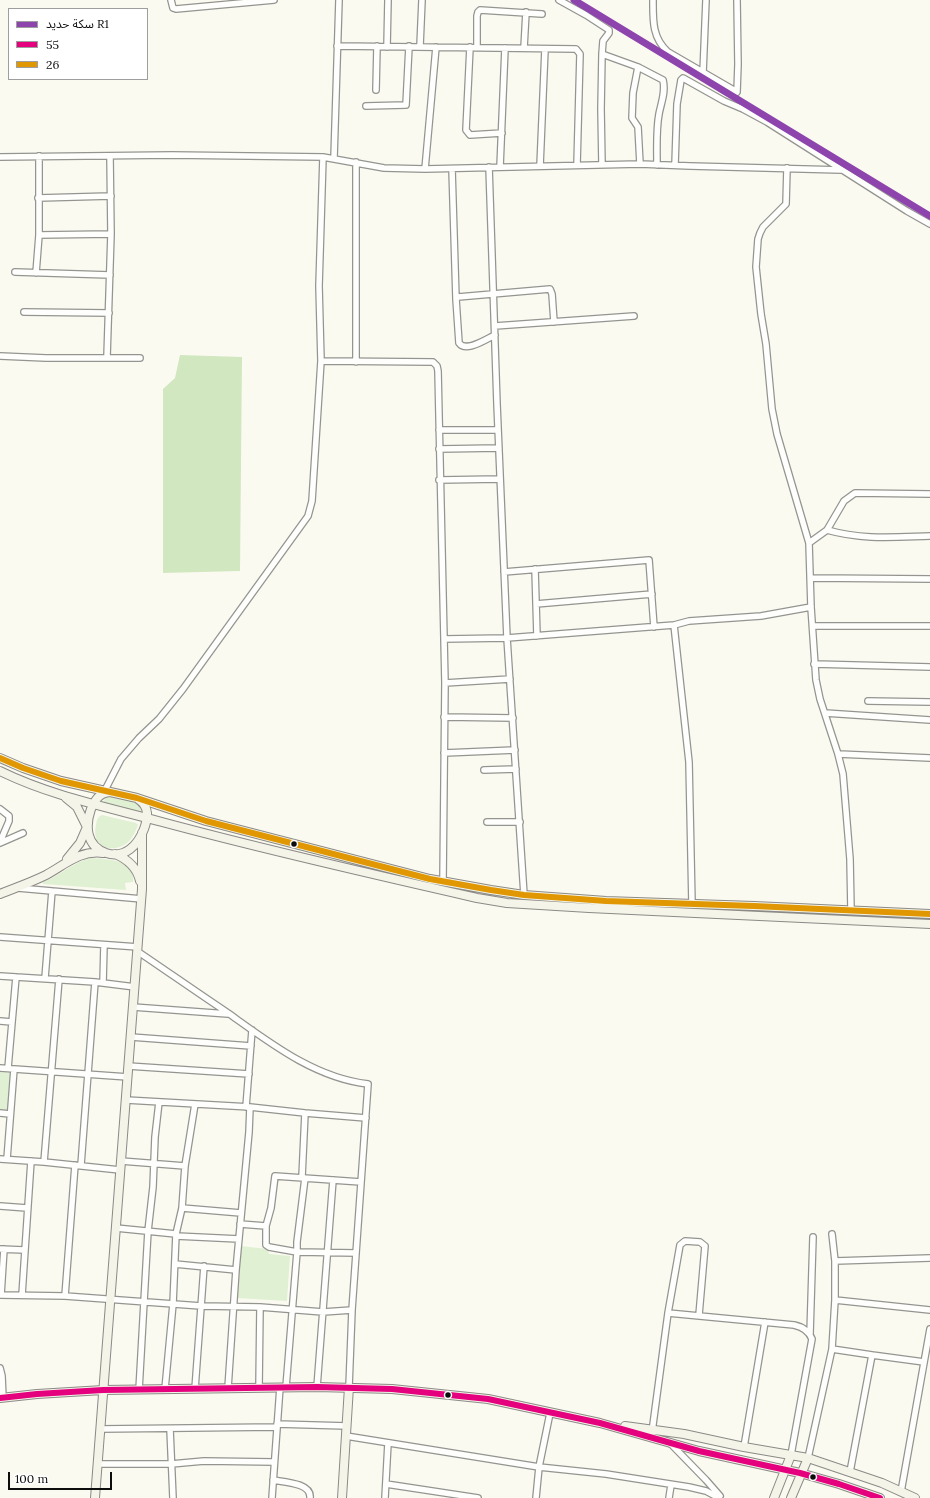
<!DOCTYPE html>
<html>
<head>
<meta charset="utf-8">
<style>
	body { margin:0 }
	#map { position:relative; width:930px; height:1498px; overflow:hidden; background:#fbfaf1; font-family:Lora,"Noto Sans Arabic",serif }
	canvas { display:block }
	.legend { position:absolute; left:8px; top:8px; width:140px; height:72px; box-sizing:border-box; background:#fff; border:1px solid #9e9e9e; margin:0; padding:5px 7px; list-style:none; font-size:12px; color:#0d0d0d }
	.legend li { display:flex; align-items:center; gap:8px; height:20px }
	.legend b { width:20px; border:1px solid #9e9e9e }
	.scale { position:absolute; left:8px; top:1472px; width:104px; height:18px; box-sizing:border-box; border:2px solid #0d0d0d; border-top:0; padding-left:5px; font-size:12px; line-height:14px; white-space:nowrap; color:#0d0d0d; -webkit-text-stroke:3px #fff; paint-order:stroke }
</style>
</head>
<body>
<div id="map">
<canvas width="930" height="1498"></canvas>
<ul class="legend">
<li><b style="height:5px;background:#8e44ad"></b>سكة حديد R1</li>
<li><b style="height:5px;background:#e5007d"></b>55</li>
<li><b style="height:5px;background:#e09701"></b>26</li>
</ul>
<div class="scale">100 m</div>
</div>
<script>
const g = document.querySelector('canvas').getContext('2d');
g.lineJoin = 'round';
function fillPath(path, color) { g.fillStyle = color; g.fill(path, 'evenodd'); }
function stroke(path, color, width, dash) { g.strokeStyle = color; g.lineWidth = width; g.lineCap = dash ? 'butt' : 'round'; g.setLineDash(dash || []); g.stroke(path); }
fillPath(new Path2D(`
	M 112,796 L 135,802 L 138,804 L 141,811 L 140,812 L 103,802 L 106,798 Z
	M 102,815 L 136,823 L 138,825 C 136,830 134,835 131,839 C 117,856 90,849 96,825 C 97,820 97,817 102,815 Z
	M 91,858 C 106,859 137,859 133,882 L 125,883 L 126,890 L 43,884 L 43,882 C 60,876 73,862 91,858 Z
	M 0,1072 L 11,1073 L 8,1111 L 0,1110 Z
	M 240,1246 L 268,1249 L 269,1254 L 290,1256 L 287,1301 L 236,1298 Z`), '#e0f0d2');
fillPath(new Path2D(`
	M 180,355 L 242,357 L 240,571 L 163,573 L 163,389 L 175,378 Z`), '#d0e7c0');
const street = new Path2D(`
	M 171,0 L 173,8 L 176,9 L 274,0
	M 559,0 L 586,15 L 609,30 L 609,33 L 603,41 L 602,54 L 601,109 L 602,165
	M 653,0 C 653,20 652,38 668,52 L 737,92 L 738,64 L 737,0
	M 337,46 L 576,49 L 580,54 L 577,165
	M 420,46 L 422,0
	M 387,47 L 388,0
	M 470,47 L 466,130 L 470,135 L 502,133
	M 477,47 L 477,16 L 478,12 L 480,10 L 542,14
	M 524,48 L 526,12
	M 602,54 L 638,67 L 663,80 C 666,92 661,103 659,114 C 656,130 657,148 657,165
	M 638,67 L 633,93 L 632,118 L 638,127 L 640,164
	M 703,73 L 706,0
	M 376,90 L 377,46
	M 366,106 L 406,105 L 409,46
	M 0,157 L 172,155 L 323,157 L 384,168 L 425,169 L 640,164 L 690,166 L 841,170
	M 334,158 L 339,0
	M 675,165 L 677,104 L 681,80 L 683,78 L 724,101 L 743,109 L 767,122 L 907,211 L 930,224
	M 540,166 L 545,49
	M 489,167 L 497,404 L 507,638 L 524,895
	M 500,167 L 505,48
	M 787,168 L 786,204 L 763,227 L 760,233 L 758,239 L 756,267 L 761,314 L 766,344 L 772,409 L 777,434 L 809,543 L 811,607 L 816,680 L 820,699 L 838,754 L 843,774 L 850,859 L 851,910
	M 425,169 L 436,47
	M 452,169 L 456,299
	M 38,198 L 111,196
	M 39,235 L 111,234
	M 15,272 L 110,275
	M 36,273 L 39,235 L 39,156
	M 24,312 L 109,313
	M 495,326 L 634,316
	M 495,335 C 486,339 466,353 459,343 L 456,299 L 458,297 L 550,289 L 552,294 L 554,322
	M 0,356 L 46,358 L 140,358
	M 107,357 L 111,234 L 110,156
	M 321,361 L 433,362 L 437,366 L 438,371 L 445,683 L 443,881
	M 356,362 L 356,162
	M 439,430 L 498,430
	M 439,449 L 499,448
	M 439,480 L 500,479
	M 827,530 C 862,540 894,537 930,536
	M 809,543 L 827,530 L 844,501 L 855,493 L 930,494
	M 535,569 L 537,636
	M 504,572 L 649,560 L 654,627
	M 810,578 L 930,579
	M 536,604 L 652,594
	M 674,625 L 689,762 L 692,904
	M 813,626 L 930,626
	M 444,639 L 507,638 L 674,625 L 689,621 L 761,616 L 811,607
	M 814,664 L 930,667
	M 445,683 L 510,679
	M 868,701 L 930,702
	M 825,713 L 930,720
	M 444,717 L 513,718
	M 444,753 L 515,750
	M 838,754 L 930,758
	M 484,770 L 516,769
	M 105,790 L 121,759 L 139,738 L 159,719 L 183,689 L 308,516 L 312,501 L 321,361 L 319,286 L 323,157
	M 0,809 L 9,816 L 9,821 L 0,842
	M 487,822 L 520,822
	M 0,843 L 23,833
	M 18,888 L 142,899
	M 0,937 L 138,947
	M 137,951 C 168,972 198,993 228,1013 C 270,1043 315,1078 368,1084 L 352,1310 L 349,1387
	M 0,976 L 95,982 L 135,987
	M 45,978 L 52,891
	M 103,983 L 104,945
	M 133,1007 L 228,1014
	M 0,1021 L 12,1022
	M 131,1037 L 251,1046
	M 128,1066 L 249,1074
	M 0,1068 L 128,1077
	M 8,1068 L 16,977
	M 126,1100 L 250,1107 L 305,1113 L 366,1118
	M 246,1107 L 252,1030
	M 0,1113 L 10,1114
	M 0,1159 L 44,1162 L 120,1170
	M 7,1159 L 14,1069
	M 121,1161 L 185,1166
	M 44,1162 L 59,979
	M 81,1165 L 95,982
	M 302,1177 L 305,1113
	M 0,1206 L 27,1208
	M 182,1208 L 185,1166 L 195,1104
	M 240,1224 L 266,1226 L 271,1208 L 275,1176 L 361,1182
	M 266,1226 L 266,1245 L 269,1247 L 297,1252 L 297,1242 L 305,1178
	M 116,1228 L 176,1234 L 182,1208 L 241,1213
	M 176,1236 L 239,1239
	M 0,1249 L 24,1250
	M 835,1261 L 930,1258
	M 175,1264 L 236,1270
	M 0,1295 L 65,1296 L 201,1306 L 260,1307 L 323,1312 L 352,1310
	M 1,1295 L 4,1249
	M 22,1295 L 31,1161
	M 65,1296 L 75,1165
	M 835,1300 L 930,1310
	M 668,1313 L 680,1245 L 685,1241 L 700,1242 L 705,1246 L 699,1315
	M 810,1334 L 813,1237
	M 832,1349 L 872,1355 L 924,1362
	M 0,1368 L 2,1376 L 3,1398
	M 286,1387 L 297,1252 L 356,1253
	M 317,1387 L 333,1180
	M 228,1388 L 236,1270 L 249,1132 L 250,1107
	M 259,1388 L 260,1307
	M 165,1389 L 173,1304 L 176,1234
	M 195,1389 L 204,1266
	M 139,1390 L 148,1231 L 153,1187 L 155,1137 L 159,1102
	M 277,1424 L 347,1426
	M 100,1429 L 277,1427
	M 170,1429 L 173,1498
	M 652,1432 L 668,1313 L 794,1325 C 803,1327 809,1331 812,1339 L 791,1455
	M 346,1436 L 539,1467 L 606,1474 L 689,1487 L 706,1491 L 719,1498
	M 670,1443 L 706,1480 L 720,1496
	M 744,1447 L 765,1322
	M 808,1458 L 832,1349 L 835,1300 L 835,1261 L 832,1234
	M 97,1464 L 171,1464 L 204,1461 L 274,1462
	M 850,1472 L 872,1355
	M 273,1480 C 284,1482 312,1483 310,1498
	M 386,1484 L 478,1498
	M 901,1492 L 930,1329
	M 272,1498 L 280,1387
	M 385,1498 L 388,1443
	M 536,1498 L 539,1467 L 550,1413
	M 669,1498 L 671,1485`);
const secondary = new Path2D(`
	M 0,758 L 23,768 L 61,781 L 137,798 L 206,821 L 430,879 L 491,890 L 524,895 L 606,901 L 754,906 L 930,914
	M 0,771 C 51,796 107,807 162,822 C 266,850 371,874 477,898 L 507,903 L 589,908 L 930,924
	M 110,792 C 99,793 95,800 91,809 C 85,826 86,846 106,853 C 125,859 138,845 144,829 C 148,818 150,807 138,799
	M 66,798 L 77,807 L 87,827 L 80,843 L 67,859
	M 115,854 C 127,859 137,867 140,881
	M 0,894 C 15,888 32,882 46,875 C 66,864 80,850 103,853
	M 0,1398 L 37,1394 L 103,1390 L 317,1387 L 392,1389 L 488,1399 L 600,1423 L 699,1451 L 800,1473 L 839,1484 L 880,1498
	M 625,1426 L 684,1434 L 744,1447 L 808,1458 L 882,1483 L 915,1498
	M 95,1498 L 142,889 L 142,833
	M 342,1498 L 349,1387
	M 774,1498 L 791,1455
	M 791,1498 L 808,1458`);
stroke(street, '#949490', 8);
stroke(secondary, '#8b8a86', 10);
stroke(street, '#fefefd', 5.5);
stroke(secondary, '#f4f4e9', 8);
stroke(new Path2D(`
	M 0,1398 L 37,1394 L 103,1390 L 317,1387 L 392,1389 L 488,1399 L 600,1423 L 699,1451 L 800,1473 L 839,1484 L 880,1498`), '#e5007d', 6);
stroke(new Path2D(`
	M 0,758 L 23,768 L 61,781 L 137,798 L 206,821 L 430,879 L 491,890 L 524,895 L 606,901 L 754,906 L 930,914`), '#e09701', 6);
stroke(new Path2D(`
	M 574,0 L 930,216`), '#8e44ad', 7);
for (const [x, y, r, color] of [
	[294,844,3.5,"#0d0d0d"],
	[448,1395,3.5,"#0d0d0d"],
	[813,1477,3.5,"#0d0d0d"]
]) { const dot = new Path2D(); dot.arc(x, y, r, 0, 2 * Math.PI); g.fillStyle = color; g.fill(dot); stroke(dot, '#fff', 1.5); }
</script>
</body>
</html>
